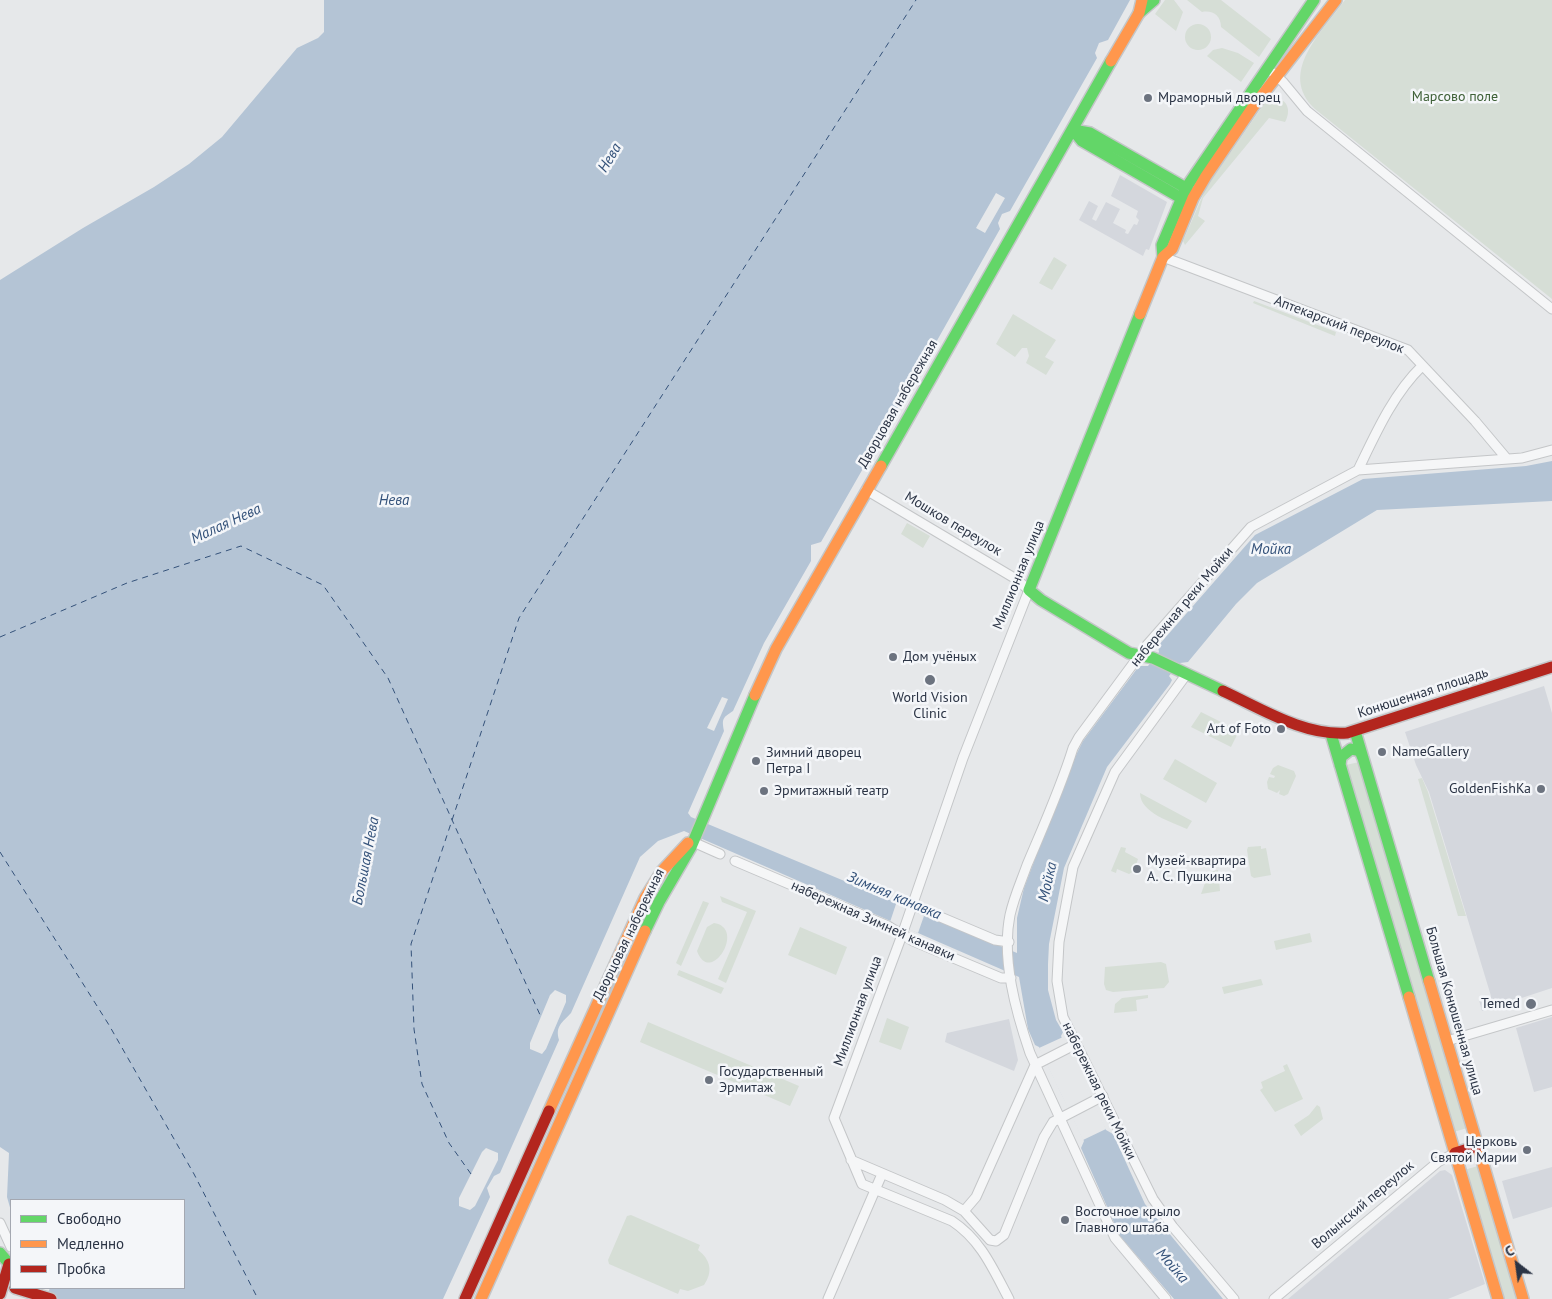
<!DOCTYPE html>
<html>
<head>
<meta charset="utf-8">
<style>
	body { margin:0 }
	#map { position:relative; width:1552px; height:1299px; overflow:hidden; background:#e6e8ea; font-family:"PT Sans",sans-serif }
	canvas { display:block }
	.legend { position:absolute; left:10px; top:1199px; width:175px; height:90px; box-sizing:border-box; background:#f4f6f9; border:1px solid #a4a8b1; margin:0; padding:6px 9px; list-style:none; font-size:15px; color:#2b3445 }
	.legend li { display:flex; align-items:center; gap:10px; height:25px }
	.legend b { width:25px; border:1px solid #a4a8b1 }
	.north { position:absolute; left:1492px; top:1239px; width:50px; height:50px; -webkit-text-stroke:4px #f4f6f9; paint-order:stroke; rotate:330deg; font-size:14px; font-weight:700; line-height:20px; text-align:center; color:#2b3445 }
	.north::after { content:''; display:block; margin:auto; width:18px; height:22px; background:#2b3445; clip-path:polygon(50% 0,100% 100%,50% 72%,0 100%) }
</style>
</head>
<body>
<div id="map">
<canvas width="1552" height="1299"></canvas>
<ul class="legend">
<li><b style="height:6px;background:#63d668"></b>Свободно</li>
<li><b style="height:6px;background:#ff974d"></b>Медленно</li>
<li><b style="height:6px;background:#b3261e"></b>Пробка</li>
</ul>
<div class="north">С</div>
</div>
<script>
const g = document.querySelector('canvas').getContext('2d');
g.lineJoin = 'round';
function fillPath(path, color) { g.fillStyle = color; g.fill(path, 'evenodd'); }
function stroke(path, color, width, dash) { g.strokeStyle = color; g.lineWidth = width; g.lineCap = dash ? 'butt' : 'round'; g.setLineDash(dash || []); g.stroke(path); }
function drawText(font, color, halo, rows, align = 'center') {
  g.font = font + ' "PT Sans",sans-serif'; g.lineWidth = 5; g.setLineDash([]); g.textBaseline = 'middle'; g.strokeStyle = halo; g.fillStyle = color; for (const [text, x, y, turn = 0] of rows) {
    g.save(); g.translate(x, y); g.rotate((+turn || 0) * Math.PI / 180); g.textAlign = isNaN(turn) ? turn : align; if (halo) g.strokeText(text, 0, 0); g.fillText(text, 0, 0); g.restore();
  }
}
fillPath(new Path2D(`
	M 1120,175 L 1167,202 L 1149,250 L 1146,249 L 1143,256 L 1079,220 L 1089,201 L 1098,206 L 1092,219 L 1096,221 L 1106,202 L 1120,209 L 1113,223 L 1126,230 L 1125,233 L 1128,234 L 1134,224 L 1137,225 L 1139,220 L 1136,217 L 1138,211 L 1111,196 Z
	M 1544,686 L 1552,713 L 1552,988 L 1482,1011 L 1479,1000 L 1491,996 L 1429,792 L 1416,765 L 1405,732 Z
	M 1552,1017 L 1552,1087 L 1534,1092 L 1516,1028 Z
	M 1009,1019 L 1018,1060 L 1014,1071 L 945,1042 L 947,1033 Z
	M 1552,1167 L 1552,1207 L 1513,1219 L 1502,1181 Z
	M 1445,1170 L 1452,1175 L 1485,1284 L 1448,1299 L 1288,1299 L 1440,1171 Z`), '#d4d7dd');
fillPath(new Path2D(`
	M 1165,0 L 1174,0 L 1183,12 L 1176,31 L 1155,14 Z
	M 1187,0 L 1221,0 L 1271,39 L 1259,57 L 1221,27 C 1221,16 1213,10 1202,12 Z
	M 1345,0 L 1552,0 L 1552,299 L 1315,109 C 1277,73 1322,32 1345,0 Z
	M1185 37a13 13 0 1 1 26 0a13 13 0 1 1-26 0Z
	M 1222,48 L 1238,53 L 1254,63 L 1241,82 L 1207,56 L 1213,50 Z
	M 1272,98 C 1287,97 1292,110 1285,122 L 1269,118 L 1203,198 L 1198,216 L 1205,221 L 1185,245 L 1183,241 L 1206,188 L 1264,104 Z
	M 1054,257 L 1067,265 L 1052,290 L 1039,283 Z
	M 1254,301 L 1336,332 L 1335,336 L 1253,303 Z
	M 1013,314 L 1056,340 L 1045,357 L 1054,362 L 1046,375 L 1026,363 L 1029,356 L 1027,348 L 1022,348 L 1015,357 L 996,344 Z
	M 907,523 L 930,536 L 923,548 L 901,534 Z
	M 1201,712 L 1239,731 L 1231,747 L 1191,727 Z
	M 1175,759 L 1217,783 L 1206,803 L 1163,779 Z
	M 1359,762 L 1467,1128 L 1454,1132 L 1346,765 Z
	M 1278,765 L 1294,771 L 1296,776 L 1288,794 L 1284,796 L 1279,794 L 1280,790 L 1277,793 L 1268,789 L 1267,782 L 1269,777 L 1274,778 L 1275,776 L 1270,774 L 1273,768 Z
	M 1422,778 L 1428,792 L 1466,916 L 1458,916 L 1418,779 Z
	M 1140,793 L 1192,821 L 1187,829 C 1172,822 1140,813 1140,793 Z
	M 1261,846 L 1261,849 L 1266,848 L 1271,875 L 1254,878 L 1251,876 L 1247,850 L 1248,847 Z
	M 1121,847 L 1126,848 L 1125,852 L 1138,859 L 1134,871 L 1129,874 L 1117,869 L 1116,873 L 1111,871 Z
	M 1218,870 L 1220,891 L 1201,894 L 1209,872 Z
	M 720,896 L 756,911 L 726,983 L 718,979 L 747,912 L 722,902 Z
	M 703,901 L 709,903 L 681,966 L 676,963 Z
	M 714,923 C 747,928 710,987 697,951 L 707,927 Z
	M 800,927 L 847,947 L 836,975 L 788,955 Z
	M 1310,933 L 1312,942 L 1276,950 L 1274,941 Z
	M 1161,962 L 1166,964 L 1169,982 L 1164,988 L 1113,992 L 1106,990 L 1104,984 L 1105,967 Z
	M 679,970 L 724,988 L 721,994 L 677,975 Z
	M 1261,979 L 1263,985 L 1224,994 L 1222,987 Z
	M 1148,995 L 1148,998 L 1136,1000 L 1137,1011 L 1114,1013 L 1115,1004 L 1122,998 Z
	M 887,1018 L 909,1027 L 901,1050 L 879,1042 Z
	M 648,1022 L 799,1086 L 790,1106 L 640,1042 Z
	M 1287,1064 L 1303,1099 L 1275,1112 L 1260,1090 L 1263,1088 L 1261,1082 L 1285,1071 L 1283,1066 Z
	M 1317,1105 L 1320,1107 L 1323,1119 L 1301,1136 L 1294,1125 L 1309,1115 Z
	M 1478,1166 L 1518,1299 L 1502,1299 L 1464,1170 Z
	M 631,1215 L 700,1245 L 698,1250 C 711,1260 713,1272 704,1285 L 688,1291 L 680,1289 L 678,1294 L 609,1264 L 608,1260 L 627,1216 Z`), '#d6ded6');
fillPath(new Path2D(`
	M 324,0 L 1130,0 L 1108,40 L 1099,43 L 1095,53 L 1097,58 L 1010,211 L 1002,214 L 998,223 L 1000,229 L 917,376 L 909,378 L 903,385 L 905,395 L 821,542 L 811,545 L 811,561 L 764,643 L 733,711 C 722,718 722,719 724,731 L 688,813 L 691,817 L 1017,953 L 1017,918 L 1024,888 L 1069,769 L 1083,741 L 1139,666 L 1148,666 L 1159,652 L 1158,646 L 1255,535 L 1363,479 L 1526,466 L 1552,461 L 1552,501 L 1377,510 L 1257,583 L 1236,604 L 1188,662 L 1180,663 L 1169,676 L 1172,680 L 1170,684 L 1107,767 L 1064,868 L 1049,944 L 1048,964 L 1048,990 L 1056,1020 L 1063,1032 L 1061,1036 L 1106,1130 L 1113,1134 L 1145,1204 L 1223,1299 L 1174,1299 L 1120,1236 L 1081,1148 L 1084,1141 L 1039,1047 L 1035,1045 L 1028,1029 L 1019,977 L 684,831 L 658,841 L 640,857 L 571,1013 C 562,1023 555,1026 559,1040 L 500,1173 L 494,1176 L 487,1188 L 490,1197 L 443,1299 L 45,1299 L 50,1288 L 184,1288 L 184,1200 L 11,1200 L 11,1211 L 7,1197 L 9,1153 L 0,1147 L 0,280 L 83,228 L 154,187 L 189,164 L 222,137 L 297,48 L 318,38 L 324,32 Z`), '#b4c4d5');
fillPath(new Path2D(`
	M 996,193 L 1005,198 L 985,233 L 976,228 Z
	M 722,697 L 728,699 L 714,731 L 707,728 Z
	M 897,901 L 925,913 L 918,933 L 890,922 Z
	M 555,990 L 566,995 L 566,1002 L 546,1049 L 542,1054 L 530,1049 L 530,1043 L 550,995 Z
	M 1063,1037 L 1106,1129 L 1083,1140 L 1039,1048 Z
	M 486,1148 L 498,1153 L 498,1160 L 475,1206 L 470,1210 L 459,1206 L 459,1198 L 482,1152 Z`), '#e6e8ea');
stroke(new Path2D(`
	M 0,637 L 127,583 L 241,546 L 323,585 L 388,678 L 541,1017
	M 0,852 L 109,1025 L 194,1174 L 258,1299
	M 471,1174 L 449,1143 L 422,1084 L 414,1029 L 411,944 L 519,618 L 916,0`), '#34527a', 1, [6, 5]);
const street = new Path2D(`
	M 1273,73 L 1283,82 L 1307,111 L 1552,309
	M 1163,257 L 1408,350 L 1475,421 L 1507,459
	M 1358,470 C 1375,435 1393,394 1422,366
	M 866,490 L 1016,579 L 1029,590 L 963,758 L 902,935 L 834,1118 L 862,1184 L 952,1221 C 981,1240 993,1269 1009,1299
	M 1186,675 L 1115,772 L 1073,867 L 1059,942 L 1057,981 L 1063,1017 L 1153,1199 L 1173,1227 L 1234,1299
	M 693,842 L 720,854
	M 735,861 L 888,926 L 913,941 L 1001,978 L 1011,978
	M 912,905 L 995,940 L 1009,942
	M 1447,1041 L 1552,1010
	M 851,1160 L 945,1200 L 964,1211 L 990,1240 L 996,1241 L 1004,1235 L 1044,1137 L 1053,1122 L 1103,1096
	M 964,1211 L 976,1197 L 1035,1065 L 1076,1044
	M 0,1223 L 11,1247
	M 828,1299 L 882,1174
	M 1166,1299 L 1115,1238 L 1030,1053 C 1016,1012 1001,959 1010,915 C 1014,897 1021,882 1027,865 C 1043,827 1061,787 1073,748 L 1079,737 L 1147,645 L 1251,527 L 1358,470 L 1522,458 L 1552,450
	M 1274,1299 L 1438,1162 L 1455,1153`);
const fast = new Path2D(`
	M 1139,13 L 1154,0
	M 1073,130 L 1082,141 L 1181,198 L 1188,198
	M 1073,130 L 1090,133 L 1186,188 L 1190,194
	M 1163,257 L 1162,245 L 1186,188 L 1314,0
	M 1140,314 L 1029,590 L 1041,600 L 1129,653 L 1153,658 L 1223,691
	M 881,466 L 1111,61
	M 1355,731 L 1429,981
	M 1331,734 L 1409,997
	M 1340,765 L 1341,757 L 1351,749 L 1360,751 L 1363,758
	M 645,931 L 659,902 L 691,847 L 755,695
	M 0,1253 L 11,1266`);
const slow = new Path2D(`
	M 1111,61 L 1139,13 L 1142,0
	M 1140,314 L 1163,257 L 1172,249 L 1193,198 L 1206,176 L 1253,107 L 1336,0
	M 755,695 L 776,649 L 881,466
	M 1429,981 L 1523,1299
	M 1409,997 L 1498,1299
	M 549,1111 L 645,898 L 662,871 L 688,843
	M 481,1299 L 645,931`);
const jam = new Path2D(`
	M 1223,691 C 1262,709 1304,736 1347,733 L 1552,667
	M 1455,1153 L 1478,1146
	M 15,1288 L 51,1299
	M 0,1294 L 9,1264
	M 465,1299 L 549,1111`);
stroke(street, '#c4c6c8', 11);
stroke(fast, '#c4c6c8', 14);
stroke(slow, '#c4c6c8', 14);
stroke(jam, '#c4c6c8', 14);
stroke(street, '#f5f6f7', 9);
stroke(fast, '#63d668', 11);
stroke(slow, '#ff974d', 11);
stroke(jam, '#b3261e', 11);
for (const [x, y, r, color] of [
	[1148,98,5,"#6c737f"],
	[893,657,5,"#6c737f"],
	[930,680,6,"#6c737f"],
	[1281,729,5,"#6c737f"],
	[1382,752,5,"#6c737f"],
	[756,761,5,"#6c737f"],
	[1541,789,5,"#6c737f"],
	[764,791,5,"#6c737f"],
	[1137,869,5,"#6c737f"],
	[1531,1004,6,"#6c737f"],
	[709,1080,5,"#6c737f"],
	[1527,1150,5,"#6c737f"],
	[1065,1220,5,"#6c737f"]
]) { const dot = new Path2D(); dot.arc(x, y, r, 0, 2 * Math.PI); g.fillStyle = color; g.fill(dot); stroke(dot, '#f4f6f9', 2); }
drawText('14px', '#3f6138', '#f4f6f9', [
	["Марсово поле",1455,97]
]);
drawText('14px', '#2b3445', '#f4f6f9', [
	["Мраморный дворец",1158,98],
	["Дом учёных",903,657],
	["World Vision",930,698,"center"],
	["Clinic",930,714,"center"],
	["Art of Foto",1271,729,"right"],
	["NameGallery",1392,752],
	["Зимний дворец",766,753],
	["Петра I",766,769],
	["GoldenFishKa",1531,789,"right"],
	["Эрмитажный театр",774,791],
	["Музей-квартира",1147,861],
	["А. С. Пушкина",1147,877],
	["Temed",1520,1004,"right"],
	["Государственный",719,1072],
	["Эрмитаж",719,1088],
	["Церковь",1517,1142,"right"],
	["Святой Марии",1517,1158,"right"],
	["Восточное крыло",1075,1212],
	["Главного штаба",1075,1228]
], 'left');
drawText('14px', '#2b3445', '#f4f6f9', [
	["Аптекарский переулок",1339,325,21],
	["Дворцовая набережная",898,404,-60],
	["Мошков переулок",953,524,31],
	["Миллионная улица",1019,575,-68],
	["набережная реки Мойки",1182,607,-50],
	["Конюшенная площадь",1423,693,-18],
	["набережная Зимней канавки",873,921,24],
	["Дворцовая набережная",629,935,-64],
	["Миллионная улица",858,1011,-70],
	["Большая Конюшенная улица",1454,1011,74],
	["набережная реки Мойки",1099,1091,64],
	["Волынский переулок",1363,1205,-40]
]);
drawText('italic 15px', '#34527a', '#f4f6f9', [
	["Нева",610,158,-59],
	["Нева",394,501],
	["Малая Нева",226,524,-25],
	["Мойка",1271,550],
	["Большая Нева",366,861,-79],
	["Мойка",1048,882,-77],
	["Зимняя канавка",894,896,23],
	["Мойка",1172,1266,49]
]);
</script>
</body>
</html>
